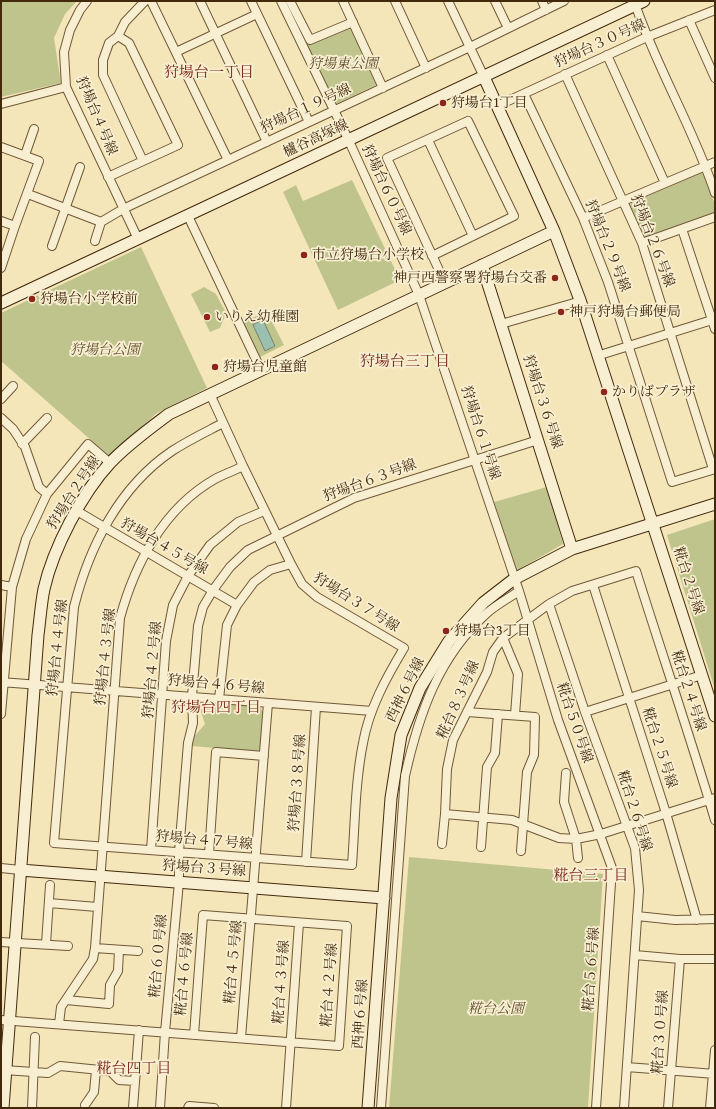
<!DOCTYPE html>
<html>
<head>
<meta charset="utf-8">
<style>
	body { margin:0 }
	#map { position:relative; width:716px; height:1109px; overflow:hidden; background:#f5e6ba; font-family:"Gentium Book Plus",serif }
	canvas { display:block }
	.frame { position:absolute; inset:0; border:2px solid #43290b; pointer-events:none }
</style>
</head>
<body>
<div id="map">
<canvas width="716" height="1109"></canvas>
<div class="frame"></div>
</div>
<script>
const g = document.querySelector('canvas').getContext('2d');
g.lineJoin = 'round';
function fillPath(path, color) { g.fillStyle = color; g.fill(path, 'evenodd'); }
function stroke(path, color, width, dash) { g.strokeStyle = color; g.lineWidth = width; g.lineCap = dash ? 'butt' : 'round'; g.setLineDash(dash || []); g.stroke(path); }
function drawText(font, color, halo, rows, align = 'center') {
  g.font = font + ' "Gentium Book Plus","Noto Serif JP",serif'; g.lineWidth = 3.5; g.setLineDash([]); g.textBaseline = 'middle'; g.strokeStyle = halo; g.fillStyle = color; for (const [text, x, y, turn = 0] of rows) {
    g.save(); g.translate(x, y); g.rotate((+turn || 0) * Math.PI / 180); g.textAlign = isNaN(turn) ? turn : align; if (halo) g.strokeText(text, 0, 0); g.fillText(text, 0, 0); g.restore();
  }
}
fillPath(new Path2D(`
	M 1,1 L 77,1 L 65,14 L 54,38 L 61,83 L 1,97 Z
	M 352,24 L 380,83 L 334,105 L 307,46 Z
	M 701,173 L 704,174 L 715,205 L 715,212 L 646,237 L 642,236 L 629,206 L 631,203 Z
	M 352,180 L 400,280 L 338,310 L 283,192 L 296,185 L 303,201 Z
	M 141,247 L 207,388 L 157,413 L 109,456 L 1,361 L 1,313 Z
	M 204,287 L 216,294 L 226,313 L 220,328 L 210,332 L 191,294 Z
	M 261,314 L 269,316 L 284,345 L 260,357 L 243,322 Z
	M 547,487 L 563,544 L 516,571 L 494,502 Z
	M 715,519 L 715,690 L 667,535 Z
	M 197,700 L 258,705 L 263,712 L 261,747 L 257,752 L 192,746 L 192,739 L 205,724 Z
	M 409,857 L 603,874 L 588,1108 L 389,1108 Z`), '#bfc48d');
const water = new Path2D(`
	M 263,320 L 275,346 L 265,351 L 253,325 Z`);
fillPath(water, '#9cc0af');
stroke(water, '#78846d', 1);
const street = new Path2D(`
	M 87,1 L 80,10 L 70,30 L 64,52 L 66,87 L 138,239
	M 151,1 L 228,160
	M 200,1 L 267,142
	M 251,1 L 309,122
	M 281,1 L 349,141 L 419,295 L 519,591 L 558,720 L 612,868 L 596,1108
	M 290,1 L 310,40 L 353,22
	M 343,1 L 383,88
	M 395,1 L 426,68
	M 448,1 L 484,77
	M 495,1 L 508,28
	M 542,1 L 546,10
	M 634,1 C 656,67 693,127 715,193
	M 689,20 L 715,78
	M 176,52 L 257,14
	M 607,55 L 665,183
	M 565,74 L 642,243 L 713,469
	M 524,94 L 583,218 L 608,282 L 672,482 L 715,469
	M 1,104 L 66,87
	M 497,106 L 647,37 L 715,10
	M 428,140 L 473,236
	M 1,147 L 39,161 L 15,226 L 1,221
	M 25,155 L 34,129
	M 143,161 L 103,75 L 103,60 L 109,43 L 118,36 L 125,22 L 145,1
	M 108,177 L 178,145 L 129,43 L 118,36
	M 28,194 L 101,222 L 123,209 L 470,47 L 564,1
	M 188,216 L 261,370
	M 583,218 L 715,162
	M 682,229 L 715,329
	M 95,241 L 101,222
	M 642,243 L 715,217
	M 52,246 L 80,167
	M 432,256 L 514,216 L 468,121 L 387,158 L 445,283
	M 1,268 L 15,226
	M 501,324 L 581,301
	M 600,355 L 715,319
	M 210,394 L 243,466 L 291,564 L 302,584 L 317,597 L 404,648 C 386,678 369,709 363,743 C 355,783 355,825 352,865 L 54,843 L 74,607 C 89,547 119,487 172,451 C 189,440 206,432 223,423
	M 1,399 L 13,386
	M 1,418 L 13,429 L 25,447 L 39,487 L 47,494
	M 22,444 L 47,418
	M 77,511 L 237,605
	M 1,585 L 12,587
	M 593,585 L 666,813 L 697,920
	M 549,604 L 585,712 L 635,848 L 639,890 L 624,1108
	M 503,638 L 518,674 L 515,715
	M 1,682 L 372,711
	M 219,699 L 227,625 L 237,605 L 254,582 L 270,570 L 291,564
	M 467,712 L 535,717 L 534,755 L 527,772 L 521,851
	M 585,712 L 702,675
	M 1,714 L 12,587 L 26,539 L 47,494 L 88,444 L 110,463
	M 566,773 L 564,802 L 576,839 L 578,858
	M 715,798 L 709,800 L 601,834 L 576,839 L 559,838 L 512,820 L 445,814 L 447,769 L 453,740 L 487,672 L 493,652 L 503,638 L 549,604 L 572,591 L 636,571 C 662,654 690,736 715,820
	M 442,844 L 445,814
	M 481,847 L 487,767 L 495,753 L 498,714
	M 151,850 L 166,641 L 173,605 L 188,576 L 210,545 L 238,522 L 264,511
	M 209,854 L 216,752 L 264,756
	M 306,862 L 316,707
	M 1,868 L 20,870
	M 49,903 L 97,907
	M 637,916 L 675,920 L 715,919
	M 1,942 L 68,946
	M 46,944 L 50,885
	M 95,948 L 138,951
	M 635,955 L 680,959 L 715,959
	M 66,1000 L 109,1004 L 110,985 L 118,971 L 119,950
	M 1,1020 L 339,1046 L 347,926 L 203,915 L 194,1035
	M 59,1024 L 61,1007 L 93,959 L 95,948 L 120,618 C 135,563 164,508 215,479 C 224,474 234,471 243,466
	M 241,1038 L 268,703
	M 627,1067 L 715,1074
	M 4,1070 L 48,1073 L 60,1066 L 110,1071 L 119,1080 L 135,1081
	M 85,1105 L 94,1092 L 96,1070
	M 32,1108 L 35,1037
	M 133,1108 L 139,1030
	M 160,1108 L 165,1032 L 179,882 L 179,852 L 188,743 L 193,723 L 192,696 L 198,626 L 203,607 L 213,590 L 230,567 L 248,550 L 354,498 L 538,440
	M 188,1108 L 189,1106 L 214,1108
	M 286,1108 L 299,923
	M 381,1108 L 405,776 C 419,714 438,657 487,613 C 496,605 509,598 519,591
	M 668,1108 L 680,959
	M 710,1108 L 715,1050`);
const secondary = new Path2D(`
	M 484,77 L 554,231 L 580,300 L 715,716
	M 482,265 L 572,549
	M 1,303 L 644,1
	M 20,870 L 384,898
	M 3,1108 L 38,635 C 40,620 41,604 44,589 C 53,549 82,493 110,463 C 128,444 149,429 169,414 L 554,231
	M 368,1108 L 391,798 L 401,735 L 420,688 L 449,641 L 483,603 L 514,579 L 572,549 L 715,504`);
stroke(street, '#705837', 10);
stroke(secondary, '#43290b', 13);
stroke(street, '#f8efd2', 8);
stroke(secondary, '#f8efd2', 11);
for (const [x, y, r, color] of [
	[443,103,4,"#8f2418"],
	[304,255,4,"#8f2418"],
	[555,278,4,"#8f2418"],
	[32,299,4,"#8f2418"],
	[561,312,4,"#8f2418"],
	[207,317,4,"#8f2418"],
	[215,367,4,"#8f2418"],
	[604,392,4,"#8f2418"],
	[446,631,4,"#8f2418"]
]) { const dot = new Path2D(); dot.arc(x, y, r, 0, 2 * Math.PI); g.fillStyle = color; g.fill(dot); stroke(dot, '#f8efd2', 1.5); }
drawText('14px', '#43290b', '#f8efd2', [
	["狩場台３０号線",600,44,-24],
	["狩場台１９号線",306,109,-25],
	["狩場台４号線",96,116,67],
	["櫨谷高塚線",316,139,-25],
	["狩場台６０号線",386,190,65],
	["狩場台２６号線",652,241,69],
	["狩場台２９号線",607,246,68],
	["狩場台３６号線",542,402,72],
	["狩場台６１号線",480,433,72],
	["狩場台６３号線",370,481,-20],
	["狩場台２号線",74,493,-57],
	["狩場台４５号線",164,547,30],
	["糀台２号線",688,581,72],
	["狩場台３７号線",356,603,32],
	["狩場台４４号線",58,648,-84],
	["狩場台４３号線",106,657,-84],
	["狩場台４２号線",153,670,-85],
	["狩場台４６号線",216,685,5],
	["西神６号線",406,690,-64],
	["糀台２４号線",688,691,72],
	["糀台８３号線",459,700,-66],
	["糀台５０号線",574,723,71],
	["糀台２５号線",659,748,72],
	["狩場台３８号線",298,783,-86],
	["糀台２６号線",634,811,72],
	["狩場台４７号線",204,841,5],
	["狩場台３号線",204,869,4],
	["糀台６０号線",159,956,-85],
	["糀台４５号線",234,962,-85],
	["糀台５６号線",592,969,-86],
	["糀台４６号線",185,974,-85],
	["糀台４３号線",282,982,-86],
	["糀台４２号線",330,985,-86],
	["西神６号線",361,1014,-86],
	["糀台３０号線",661,1032,-86]
]);
drawText('italic 14px', '#62502c', '#f8efd2', [
	["狩場東公園",343,64],
	["狩場台公園",105,350],
	["糀台公園",496,1009]
]);
drawText('14px', '#43290b', '#f8efd2', [
	["狩場台1丁目",451,103],
	["市立狩場台小学校",312,255],
	["神戸西警察署狩場台交番",547,278,"right"],
	["狩場台小学校前",40,299],
	["神戸狩場台郵便局",569,312],
	["いりえ幼稚園",215,317],
	["狩場台児童館",223,367],
	["かりばプラザ",612,392],
	["狩場台3丁目",454,631]
], 'left');
drawText('15px', '#7a1f14', '#f8efd2', [
	["狩場台一丁目",209,73],
	["狩場台三丁目",405,362],
	["狩場台四丁目",216,708],
	["糀台三丁目",591,876],
	["糀台四丁目",134,1069]
]);
</script>
</body>
</html>
